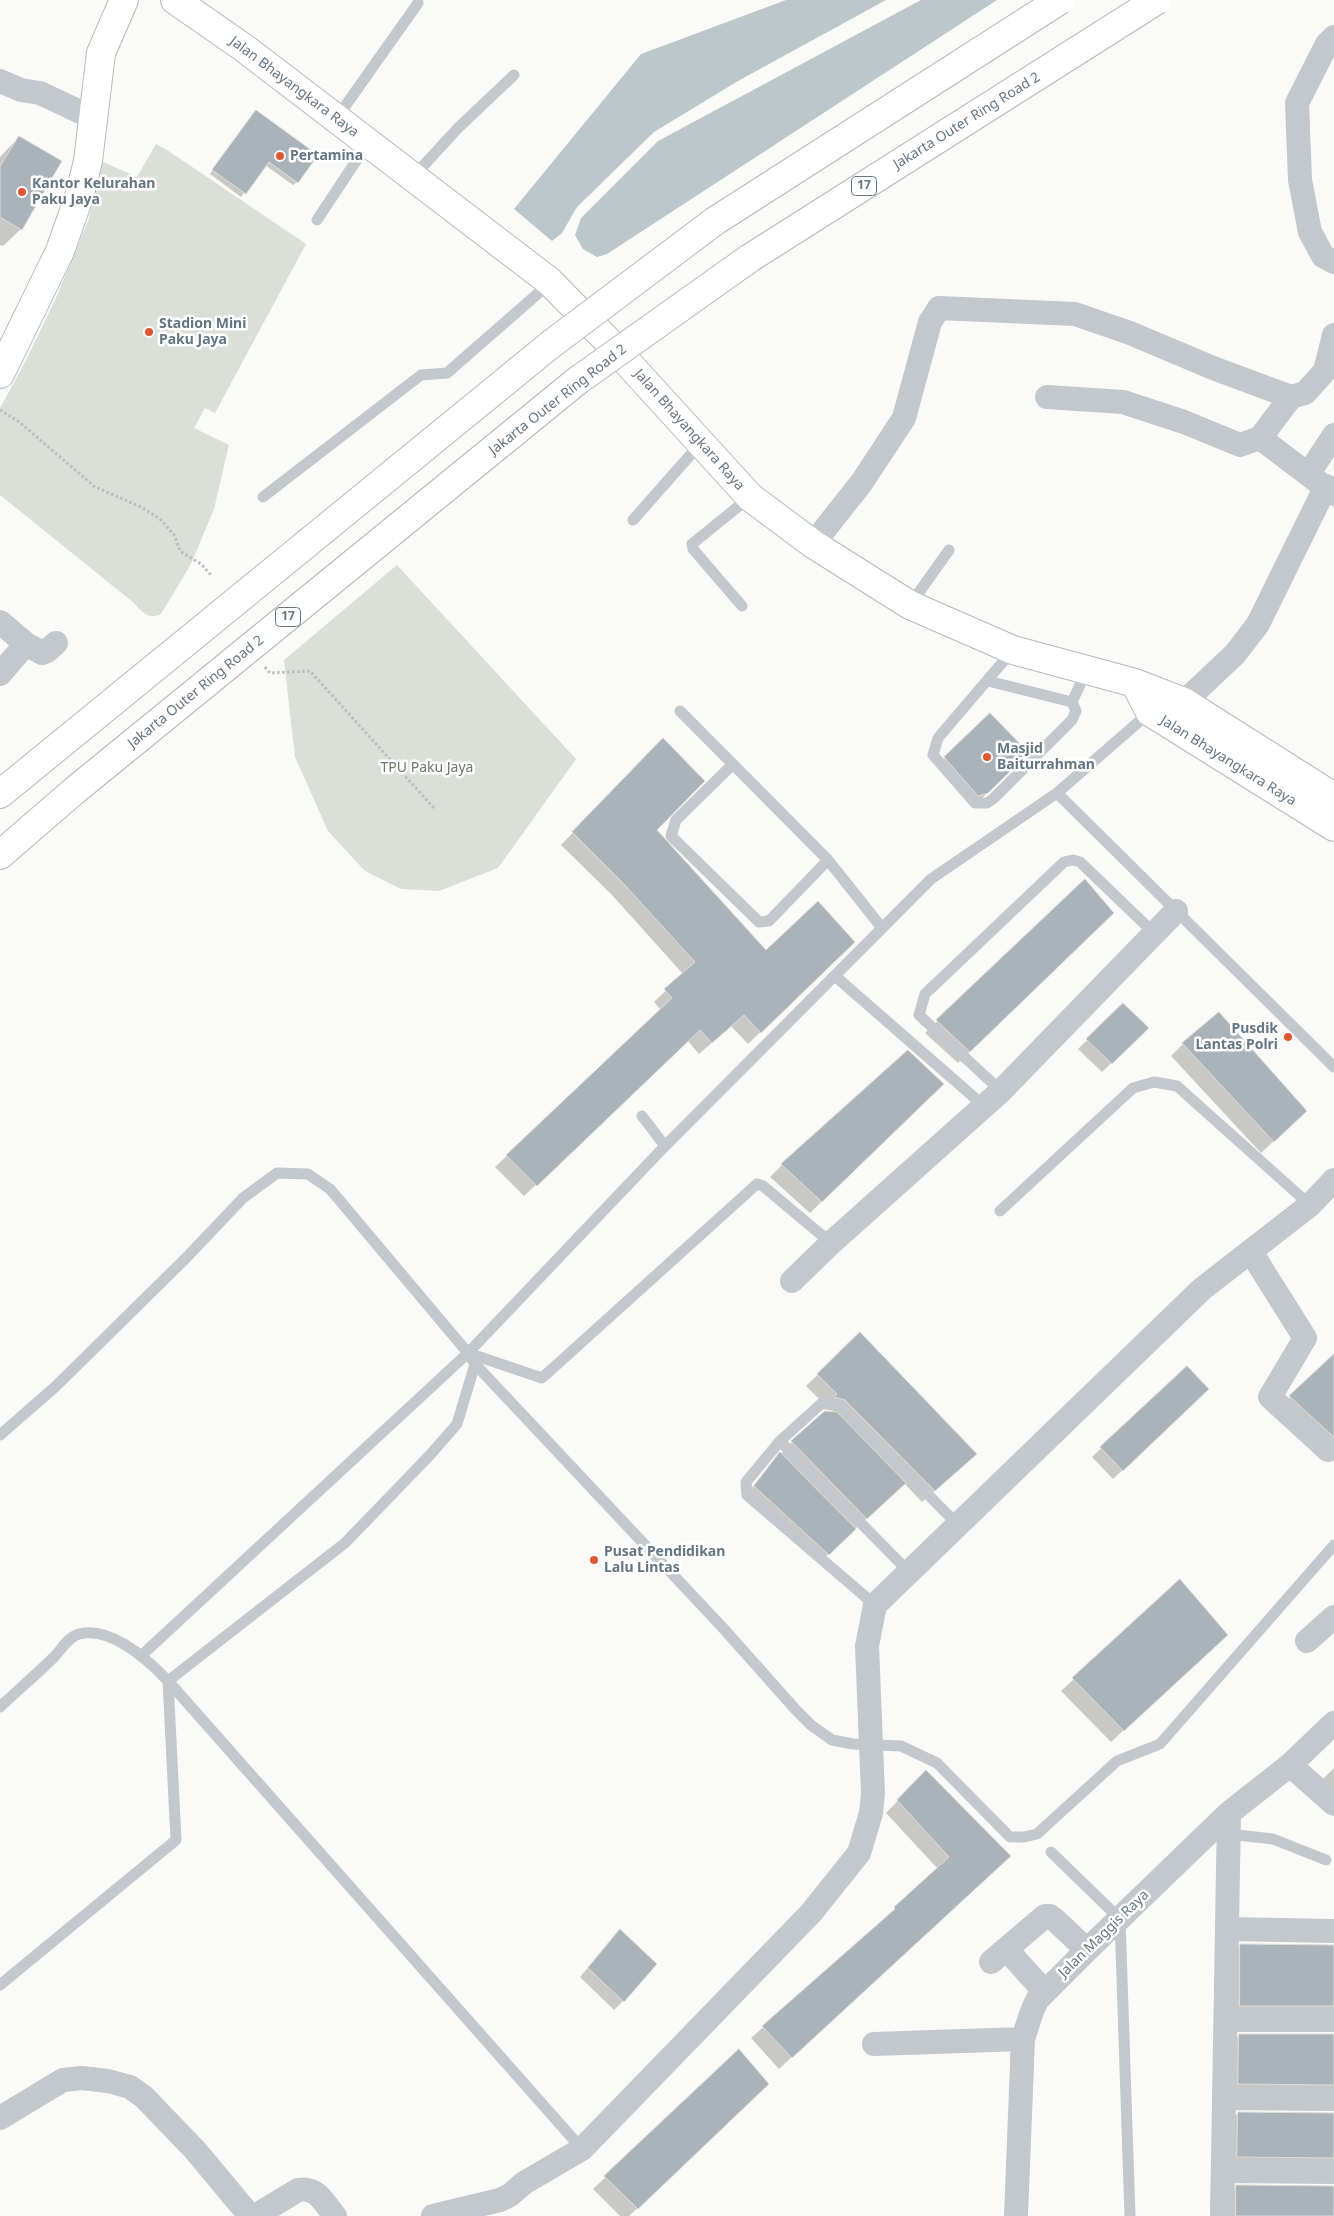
<!DOCTYPE html>
<html>
<head>
<meta charset="utf-8">
<style>
	body { margin:0 }
	canvas { display:block; background:#fafaf8 }
</style>
</head>
<body>
<canvas width="1334" height="2216"></canvas>
<script>
const g = document.querySelector('canvas').getContext('2d');
g.lineJoin = 'round';
function fillPath(path, color) { g.fillStyle = color; g.fill(path, 'evenodd'); }
function stroke(path, color, width, dash) { g.strokeStyle = color; g.lineWidth = width; g.lineCap = dash ? 'butt' : 'round'; g.setLineDash(dash || []); g.stroke(path); }
function drawText(font, color, halo, rows, align = 'center') {
  g.font = font + ' "Noto Sans",sans-serif'; g.lineWidth = 5; g.setLineDash([]); g.textBaseline = 'middle'; g.strokeStyle = halo; g.fillStyle = color; for (const [text, x, y, turn = 0] of rows) {
    g.save(); g.translate(x, y); g.rotate((+turn || 0) * Math.PI / 180); g.textAlign = isNaN(turn) ? turn : align; if (halo) g.strokeText(text, 0, 0); g.fillText(text, 0, 0); g.restore();
  }
}
fillPath(new Path2D(`
	M 156,144 L 167,150 L 306,244 L 215,413 L 205,408 L 194,428 L 229,445 L 214,509 L 191,564 L 161,614 C 148,620 142,612 134,603 L 0,495 L 0,408 L 23,366 L 56,298 L 88,221 L 103,162 L 137,177 Z
	M 397,565 L 576,759 L 498,868 L 439,891 L 401,889 L 365,871 L 328,831 L 295,757 L 284,660 Z`), '#dadfd7');
fillPath(new Path2D(`
	M 786,0 L 886,0 L 738,81 L 654,132 L 577,207 L 562,233 L 552,241 L 514,209 L 641,54 Z
	M 921,0 L 997,0 L 607,254 L 597,257 L 583,249 L 575,235 L 581,218 L 658,141 Z`), '#bbc7cb');
fillPath(new Path2D(`
	M 252,116 L 297,182 L 293,185 L 265,165 L 241,197 L 210,174 Z
	M 19,137 L 21,229 L 3,246 L 0,245 L 0,157 Z
	M 990,714 L 1027,753 L 978,802 L 937,766 Z
	M 651,751 L 655,830 L 766,952 L 853,942 L 748,1044 L 731,1026 L 699,1054 L 688,1041 L 524,1196 L 495,1167 L 661,1010 L 654,1002 L 683,974 L 612,895 L 561,845 Z
	M 1085,881 L 1101,925 L 958,1063 L 925,1033 Z
	M 1123,1005 L 1147,1028 L 1102,1072 L 1078,1049 Z
	M 1183,1044 L 1293,1123 L 1261,1153 L 1171,1056 Z
	M 942,1084 L 810,1213 L 770,1177 L 782,1165 Z
	M 860,1334 L 975,1454 L 922,1502 L 904,1483 L 819,1563 L 746,1495 L 772,1463 L 792,1442 L 825,1412 L 834,1413 L 834,1411 L 823,1409 L 826,1406 L 806,1386 Z
	M 1334,1356 L 1334,1443 L 1278,1409 Z
	M 1187,1368 L 1198,1398 L 1113,1479 L 1092,1457 Z
	M 1180,1580 L 1214,1646 L 1111,1742 L 1061,1691 Z
	M 1334,1768 L 1334,1796 L 1319,1783 Z
	M 926,1772 L 997,1868 L 779,2069 L 751,2038 L 883,1921 L 938,1869 L 886,1813 Z
	M 612,1940 L 623,2001 L 614,2010 L 580,1977 Z
	M 1241,1945 L 1334,1946 L 1334,2013 L 1235,2011 L 1235,1951 Z
	M 1239,2035 L 1334,2035 L 1334,2092 L 1233,2090 L 1234,2041 Z
	M 739,2051 L 756,2096 L 629,2216 L 620,2216 L 593,2189 Z
	M 1238,2113 L 1334,2114 L 1334,2165 L 1232,2163 L 1232,2119 Z
	M 1237,2186 L 1334,2187 L 1334,2216 L 1230,2216 L 1231,2192 Z`), '#0003');
const building = new Path2D(`
	M 256,110 L 318,155 L 298,183 L 269,162 L 246,194 L 212,170 Z
	M 19,136 L 62,161 L 22,230 L 0,217 L 0,167 Z
	M 990,713 L 1029,753 L 988,793 L 978,796 L 944,757 Z
	M 663,738 L 705,781 L 657,830 L 766,950 L 818,901 L 855,942 L 761,1033 L 744,1015 L 712,1043 L 700,1030 L 537,1186 L 506,1155 L 672,998 L 664,989 L 695,962 L 623,883 L 572,832 Z
	M 1085,879 L 1114,913 L 970,1052 L 936,1020 Z
	M 1123,1003 L 1149,1028 L 1112,1064 L 1086,1039 Z
	M 1219,1012 L 1307,1111 L 1274,1142 L 1182,1043 Z
	M 908,1050 L 944,1084 L 822,1202 L 781,1164 Z
	M 860,1332 L 977,1454 L 935,1491 L 845,1400 L 834,1397 L 837,1394 L 817,1374 Z
	M 1334,1354 L 1334,1437 L 1289,1396 Z
	M 1187,1366 L 1209,1389 L 1123,1471 L 1100,1447 Z
	M 825,1411 L 837,1412 L 906,1483 L 867,1519 L 791,1441 Z
	M 780,1452 L 856,1529 L 829,1555 L 754,1486 Z
	M 1180,1579 L 1228,1635 L 1124,1731 L 1072,1678 Z
	M 926,1770 L 1011,1856 L 792,2058 L 762,2026 L 895,1909 L 894,1907 L 949,1857 L 897,1800 Z
	M 620,1929 L 657,1964 L 624,2002 L 588,1968 Z
	M 1240,1944 L 1334,1945 L 1334,2006 L 1240,2006 Z
	M 1239,2034 L 1334,2034 L 1334,2085 L 1238,2084 Z
	M 739,2049 L 769,2084 L 638,2209 L 604,2176 Z
	M 1238,2112 L 1334,2113 L 1334,2158 L 1237,2157 Z
	M 1236,2185 L 1334,2186 L 1334,2216 L 1236,2216 Z`);
fillPath(building, '#aab3b9');
stroke(building, '#dcdcda', 1);
const secondary = new Path2D(`
	M 175,0 L 244,48 L 549,281 L 606,339 L 750,497 L 813,544 L 910,605 L 1013,650 L 1135,683 L 1184,702 L 1334,797
	M 0,374 L 60,251 L 80,194 L 88,161 L 101,53 L 124,0
	M 1135,683 L 1150,712 L 1334,827`);
const highway = new Path2D(`
	M 0,794 L 550,345
	M 0,855 L 74,791 L 577,381`);
stroke(secondary, '#b3babf', 30);
stroke(highway, '#b4b9bd', 30);
stroke(new Path2D(`
	M 0,410 L 18,421 L 95,487 L 141,507 L 160,519 L 174,535 L 180,551 L 201,564 L 212,576
	M 265,667 L 270,673 L 310,671 L 434,808`), '#bbbfc2', 3, [2.5, 2.5]);
stroke(new Path2D(`
	M 336,119 L 418,3
	M 413,177 L 458,128 L 514,75
	M 317,220 L 368,143
	M 263,497 L 421,375 L 447,373 L 542,290 L 549,281
	M 633,520 L 700,444
	M 910,605 L 949,550
	M 742,606 L 693,549 L 692,544 L 750,497
	M 988,681 L 1072,702 L 1076,711 L 1072,720 L 993,799 L 987,803 L 975,803 L 933,755 L 938,738 L 1013,650
	M 1072,702 L 1087,670
	M 680,711 L 828,860 L 882,928
	M 733,764 L 676,820 L 671,836 L 759,922 L 769,921 L 828,860
	M 1057,793 L 1334,1067
	M 835,976 L 984,1106
	M 1001,1091 L 919,1015 L 925,994 L 1064,862 L 1073,860 L 1080,862 L 1154,933
	M 642,1116 L 665,1146
	M 1000,1211 L 1133,1088 L 1154,1082 L 1177,1086 L 1310,1205
	M 475,1364 L 723,1628 L 796,1710 L 811,1725 L 832,1740 L 853,1744 L 901,1746 L 937,1763 L 1010,1837 L 1024,1837 L 1037,1834 L 1117,1761 L 1160,1744 L 1334,1545
	M 0,1435 L 55,1387 L 185,1259 L 243,1198 L 277,1173 L 308,1174 L 330,1189 L 468,1353 L 542,1378 L 757,1184 L 763,1186 L 831,1243
	M 780,1441 L 746,1482 L 747,1495 L 875,1605
	M 909,1572 L 780,1441 L 822,1403 L 840,1405 L 958,1525
	M 142,1655 L 468,1353
	M 168,1681 L 582,2149
	M 0,1707 C 18,1690 37,1674 54,1657 C 62,1649 68,1637 79,1634 C 112,1626 148,1660 168,1681 L 345,1543 L 430,1455 L 457,1424 L 475,1364 L 468,1353 L 665,1146 L 931,879 L 1057,793 L 1150,712
	M 1228,1834 L 1273,1839 L 1326,1860
	M 1051,1852 L 1120,1919 L 1130,2216
	M 0,1985 L 176,1840 L 168,1681`), '#c3c8cc', 11);
stroke(new Path2D(`
	M 1334,37 L 1327,44 L 1297,103 L 1300,180 L 1310,232 L 1323,256 L 1334,262
	M 0,81 L 21,90 L 40,93 L 93,118
	M 1047,397 L 1123,402 L 1184,422 L 1240,445 L 1260,438 L 1291,397
	M 1260,438 L 1334,494
	M 1309,473 L 1334,435
	M 813,544 L 862,482 L 904,418 L 930,322 L 939,308 L 1075,314 L 1130,333 L 1213,368 L 1291,397 L 1305,393 L 1325,371 L 1334,335
	M 0,622 L 26,644 L 42,653 L 47,651 L 56,643
	M 0,674 L 26,644
	M 1184,702 L 1235,654 L 1258,624 L 1326,486
	M 1251,1252 L 1305,1338 L 1270,1397 L 1328,1450
	M 792,1281 L 831,1243 L 1001,1091 L 1176,911
	M 1307,1641 L 1334,1617
	M 1290,1765 L 1334,1804
	M 1228,1929 L 1334,1931
	M 1006,1949 L 1045,1992
	M 991,1962 L 1045,1916 L 1050,1916 L 1054,1919 L 1087,1950
	M 1226,2020 L 1334,2020
	M 874,2044 L 1023,2039
	M 1224,2098 L 1334,2099
	M 0,2118 L 63,2080 L 82,2078 L 108,2081 L 130,2087 L 144,2097 L 195,2150 L 250,2216
	M 1223,2171 L 1334,2172
	M 255,2216 L 298,2190 C 317,2186 324,2203 335,2216
	M 433,2216 L 500,2200 L 510,2195 L 524,2183 L 582,2149 L 811,1913 L 859,1853 L 871,1813 L 873,1793 L 867,1646 L 875,1605 L 1202,1289 L 1310,1205 L 1334,1180
	M 1016,2216 L 1023,2039 L 1031,2014 L 1037,2000 L 1087,1950 L 1229,1813 L 1290,1765 L 1334,1723
	M 1222,2216 L 1229,1813`), '#c3c8cc', 24);
stroke(secondary, '#fff', 28);
stroke(highway, '#fff', 28);
const highwayBridge = new Path2D(`
	M 550,345 L 715,221 L 1060,0
	M 577,381 L 750,258 L 1157,0`);
stroke(highwayBridge, '#b4b9bd', 30, []);
stroke(highwayBridge, '#fff', 28);
for (const [x, y, r, color] of [
	[280,156,5,"#e4572e"],
	[22,192,5,"#e4572e"],
	[149,332,5,"#e4572e"],
	[987,757,5,"#e4572e"],
	[1288,1037,5,"#e4572e"],
	[594,1560,5,"#e4572e"]
]) { const dot = new Path2D(); dot.arc(x, y, r, 0, 2 * Math.PI); g.fillStyle = color; g.fill(dot); stroke(dot, '#fff', 2); }
for (const [x, y, w] of [
	[864,186,25],
	[288,617,25]
]) { const box = new Path2D(); box.roundRect(x - w / 2, y - 9.5, w, 19, 4); g.fillStyle = '#fff'; g.fill(box); stroke(box, '#657683', 1); }
drawText('bold 12px', '#657683', null, [
	["17",864,186],
	["17",288,617]
]);
drawText('14px', '#657683', '#fff', [
	["Jalan Bhayangkara Raya",294,87,37],
	["Jakarta Outer Ring Road 2",967,121,-32],
	["Jakarta Outer Ring Road 2",558,400,-38],
	["Jalan Bhayangkara Raya",689,430,48],
	["Jakarta Outer Ring Road 2",196,692,-39],
	["Jalan Bhayangkara Raya",1228,761,32],
	["Jalan Maggis Raya",1104,1934,-44]
]);
drawText('bold 14px', '#657683', '#fff', [
	["Pertamina",290,156],
	["Kantor Kelurahan",32,184],
	["Paku Jaya",32,200],
	["Stadion Mini",159,324],
	["Paku Jaya",159,340],
	["Masjid",997,749],
	["Baiturrahman",997,765],
	["Pusdik",1278,1029,"right"],
	["Lantas Polri",1278,1045,"right"],
	["Pusat Pendidikan",604,1552],
	["Lalu Lintas",604,1568]
], 'left');
drawText('14px', '#687a64', '#fff', [
	["TPU Paku Jaya",427,768]
]);
</script>
</body>
</html>
